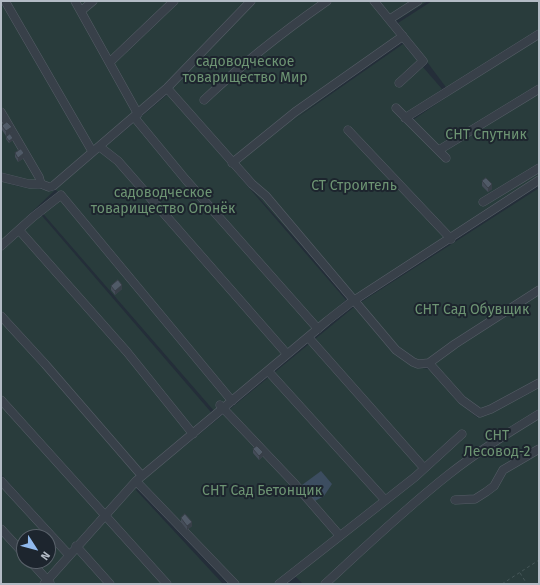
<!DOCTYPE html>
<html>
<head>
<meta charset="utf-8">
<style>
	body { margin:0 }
	#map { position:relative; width:540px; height:585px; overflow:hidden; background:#242e39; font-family:"Fira Sans",sans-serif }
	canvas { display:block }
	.frame { position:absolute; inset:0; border:2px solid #b3bbc5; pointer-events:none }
	.north { position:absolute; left:16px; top:529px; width:40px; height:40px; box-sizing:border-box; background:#1d252e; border:1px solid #59616a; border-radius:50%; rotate:126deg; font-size:11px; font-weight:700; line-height:16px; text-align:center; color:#b3bbc5 }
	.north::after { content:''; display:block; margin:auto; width:14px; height:18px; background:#90b9ed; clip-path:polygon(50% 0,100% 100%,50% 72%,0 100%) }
</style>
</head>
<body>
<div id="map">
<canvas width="540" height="585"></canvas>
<div class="frame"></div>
<div class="north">N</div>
</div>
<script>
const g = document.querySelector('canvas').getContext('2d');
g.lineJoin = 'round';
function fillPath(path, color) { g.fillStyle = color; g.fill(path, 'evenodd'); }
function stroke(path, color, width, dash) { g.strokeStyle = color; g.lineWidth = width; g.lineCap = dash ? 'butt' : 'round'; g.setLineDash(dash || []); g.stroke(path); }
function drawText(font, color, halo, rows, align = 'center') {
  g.font = font + ' "Fira Sans",sans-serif'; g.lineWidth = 4; g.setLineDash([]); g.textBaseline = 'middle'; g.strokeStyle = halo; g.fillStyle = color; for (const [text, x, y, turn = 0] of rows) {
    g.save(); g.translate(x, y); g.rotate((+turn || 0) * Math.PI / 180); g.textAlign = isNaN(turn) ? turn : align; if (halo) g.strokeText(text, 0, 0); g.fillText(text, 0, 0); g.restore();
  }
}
fillPath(new Path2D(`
	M 1,1 L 370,1 L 403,39 L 291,122 L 403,44 L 442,89 L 402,122 L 407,124 L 451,94 L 398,23 L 432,1 L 539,1 L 539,175 L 487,214 L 351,301 L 230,165 L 171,88 L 78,170 L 168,94 L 346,300 L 236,398 L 215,412 L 39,209 L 58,192 L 56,190 L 21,185 L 1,175 Z
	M 375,1 L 428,1 L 394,22 Z
	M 1,181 L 17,186 L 54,191 L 1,241 Z
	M 539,188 L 539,584 L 303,584 L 293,574 L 282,584 L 229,584 L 138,487 L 136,490 L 223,584 L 50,584 L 119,504 L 69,549 L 1,474 L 1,243 L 37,210 L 216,418 L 180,450 L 354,307 L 388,347 L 411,365 L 431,370 L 457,401 L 478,418 L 477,409 L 428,360 L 415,361 L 399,352 L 358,304 Z
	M 1,483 L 65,554 L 41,584 L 1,584 ZM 24,537 L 48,537 L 48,561 L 24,561 Z`), '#293c3c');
fillPath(new Path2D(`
	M 321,471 L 332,484 L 324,496 L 315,501 L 302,485 Z`), '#3c4d60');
const minor = new Path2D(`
	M 5,1 L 92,151
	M 75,1 L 138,114
	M 374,1 L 423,61 L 399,83
	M 81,11 L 93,1
	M 390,19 L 418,1
	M 110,62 L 174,1
	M 167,88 L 252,184 L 266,196 L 396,350 L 413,362 L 418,364 L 429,363 L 455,344 L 539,290
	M 204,100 C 242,64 284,31 327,1
	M 396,108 L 446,158
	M 1,112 L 39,177 L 41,184
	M 134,117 L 186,180 L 318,329
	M 405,118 L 539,34
	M 348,130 L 451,239
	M 100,147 L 118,161 L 287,354
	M 439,150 L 539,89
	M 232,163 L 295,112 L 403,36
	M 1,177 L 29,184 L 41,184 L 49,187 L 53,186 L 167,88 L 251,1
	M 483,202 L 539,168
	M 19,230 L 127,352 L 193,434
	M 1,246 L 33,217 L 61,195 L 232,401
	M 1,316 L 45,364 L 142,476
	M 308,337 L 424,468
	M 429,363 L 462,400 L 480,413 L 491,409 L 539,383
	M 268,371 L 385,500
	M 1,400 L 167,584
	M 220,405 L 293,482 L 340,536
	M 1,481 L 69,555
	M 136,481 L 235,584
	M 455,500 L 475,499 L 486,492 L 494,486 L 503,470 L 539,449
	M 1,529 L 24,554
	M 76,546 L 110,584
	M 30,561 L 50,583
	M 44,584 L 136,481 L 327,321 L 350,303 L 539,180
	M 279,584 L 415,477 L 462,434
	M 325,584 C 365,547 405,509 448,475 C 477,452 508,433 539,414`);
stroke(minor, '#565e67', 9);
stroke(new Path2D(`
	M 520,573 L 527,584
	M 502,584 L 539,560`), '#465759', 1, [3, 3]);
stroke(minor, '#384049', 8);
fillPath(new Path2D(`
	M 2,126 L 12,132 L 6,136 L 2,130 Z
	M 6,137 L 13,140 L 9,143 L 6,139 Z
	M 15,153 L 24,158 L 18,162 L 15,157 Z
	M 482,181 L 492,189 L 488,192 L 482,186 Z
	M 111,286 L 122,289 L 115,295 L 111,290 Z
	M 253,449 L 263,456 L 259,460 L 253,453 Z
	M 181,518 L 192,526 L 187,530 L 181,522 Z`), '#454d59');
fillPath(new Path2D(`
	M 12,127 L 12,132 L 6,136 L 6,131 Z
	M 13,138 L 13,140 L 9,143 L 9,141 Z
	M 24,153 L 24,158 L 18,162 L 18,158 Z
	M 492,184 L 492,189 L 488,192 L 488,188 Z
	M 122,285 L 122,289 L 115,295 L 115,291 Z
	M 263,452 L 263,456 L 259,460 L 259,456 Z
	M 192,522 L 192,526 L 187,530 L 187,526 Z`), '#383f48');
const building = new Path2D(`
	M 7,122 L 12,127 L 6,131 L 2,126 Z
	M 10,134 L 13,138 L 9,141 L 6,137 Z
	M 21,149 L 24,153 L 18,158 L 15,153 Z
	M 486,178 L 492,184 L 488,188 L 482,181 Z
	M 118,280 L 122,285 L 115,291 L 111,286 Z
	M 257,446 L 263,452 L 259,456 L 253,449 Z
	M 185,514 L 192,522 L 187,526 L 181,518 Z`);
fillPath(building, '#505a67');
stroke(building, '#383f48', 1);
drawText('14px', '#6d9473', '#1d252e', [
	["садоводческое",245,62],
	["товарищество Мир",245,78],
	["СНТ Спутник",486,135],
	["СТ Строитель",354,186],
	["садоводческое",163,193],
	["товарищество Огонёк",163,209],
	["СНТ Сад Обувщик",472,310],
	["СНТ",497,436],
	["Лесовод-2",497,452],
	["СНТ Сад Бетонщик",262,491]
]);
</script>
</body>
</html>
